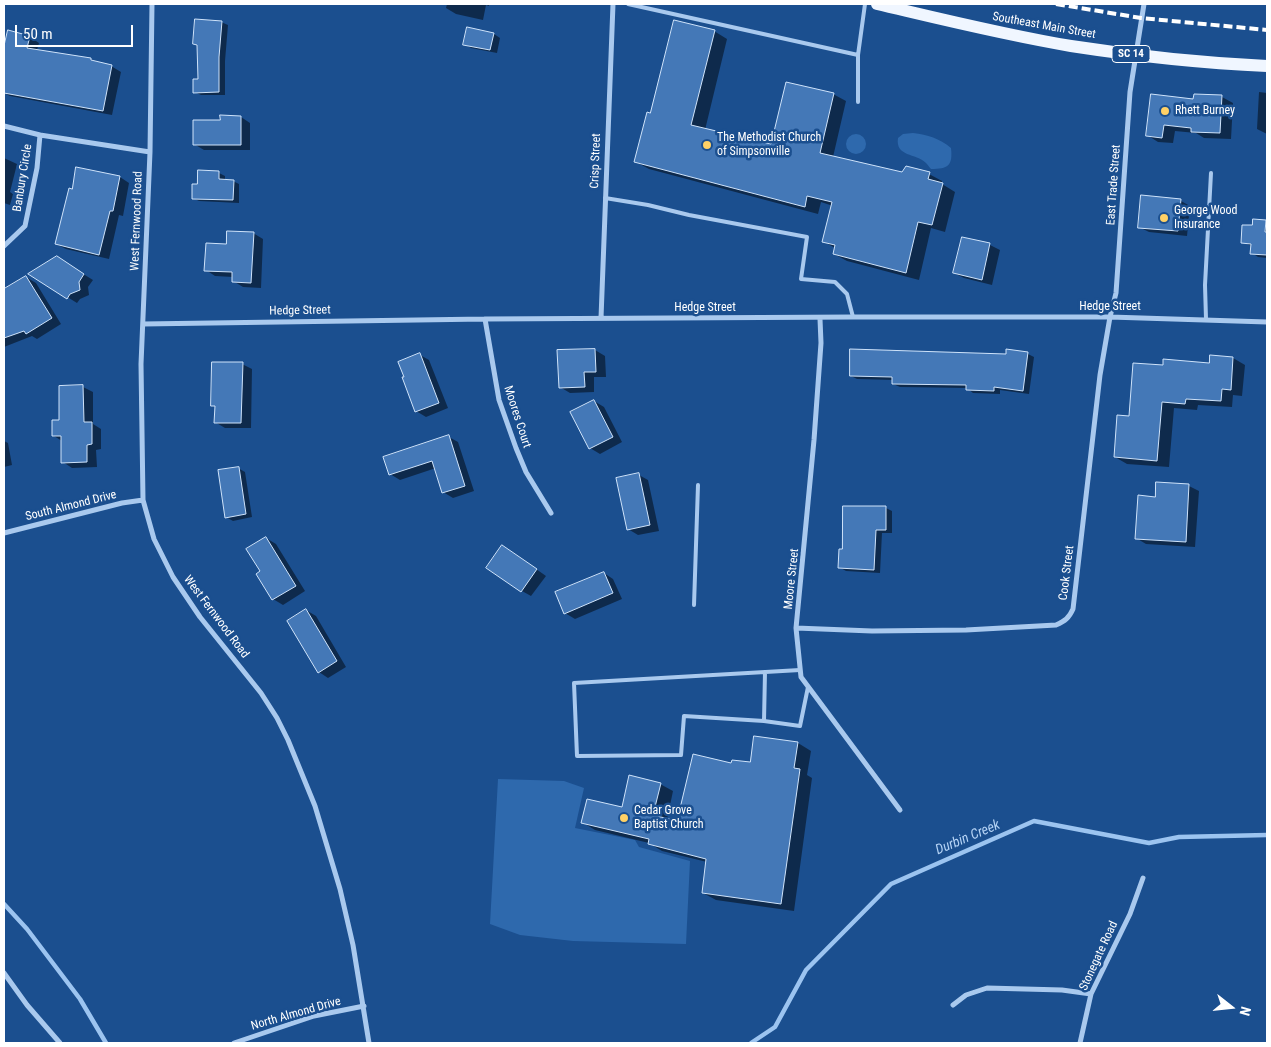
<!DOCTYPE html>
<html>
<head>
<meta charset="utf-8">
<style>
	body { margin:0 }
	#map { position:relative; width:1271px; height:1047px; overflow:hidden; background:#1b4f8f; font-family:"Roboto Condensed",sans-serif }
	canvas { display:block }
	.frame { position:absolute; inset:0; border:5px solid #fff; pointer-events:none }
	.north { position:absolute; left:1206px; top:982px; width:50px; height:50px; -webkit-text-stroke:4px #1b4f8f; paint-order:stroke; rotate:106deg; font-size:14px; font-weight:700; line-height:20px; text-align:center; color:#fff }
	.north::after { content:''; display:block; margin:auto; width:18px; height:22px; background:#fff; clip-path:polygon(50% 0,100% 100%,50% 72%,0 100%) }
	.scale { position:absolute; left:15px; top:25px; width:118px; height:22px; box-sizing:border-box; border:2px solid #fff; border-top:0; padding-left:6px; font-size:15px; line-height:18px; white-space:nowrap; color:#fff; -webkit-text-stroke:4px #1b4f8f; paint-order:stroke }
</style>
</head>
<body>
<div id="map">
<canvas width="1271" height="1047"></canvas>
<div class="frame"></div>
<div class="north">N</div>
<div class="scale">50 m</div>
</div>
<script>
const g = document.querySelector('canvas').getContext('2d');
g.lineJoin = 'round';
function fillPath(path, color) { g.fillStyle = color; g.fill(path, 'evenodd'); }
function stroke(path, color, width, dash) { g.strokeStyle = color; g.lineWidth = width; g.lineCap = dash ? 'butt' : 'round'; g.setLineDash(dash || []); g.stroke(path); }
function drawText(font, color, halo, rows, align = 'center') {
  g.font = font + ' "Roboto Condensed",sans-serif'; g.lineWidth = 5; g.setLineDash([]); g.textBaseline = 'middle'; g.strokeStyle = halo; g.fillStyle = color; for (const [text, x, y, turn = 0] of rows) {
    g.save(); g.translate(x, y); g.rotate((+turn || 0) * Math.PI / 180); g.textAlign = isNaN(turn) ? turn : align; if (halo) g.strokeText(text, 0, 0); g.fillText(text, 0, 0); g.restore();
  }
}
fillPath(new Path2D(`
	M 913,133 C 928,135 939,138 951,148 C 953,166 948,169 931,169 C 929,167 928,165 926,163 C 916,153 895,157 898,138 L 903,134 Z
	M846 144a10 10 0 1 1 20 0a10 10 0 1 1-20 0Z
	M 498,779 L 564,781 L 584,788 L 575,828 L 635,840 L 639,847 L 690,861 L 686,944 L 573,941 L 520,935 L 490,924 Z`), '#2e69ad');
fillPath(new Path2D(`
	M 447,4 L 489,4 L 489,6 L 486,5 L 483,20 L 456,14 L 446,8 Z
	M 221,22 L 228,25 L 225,61 L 225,95 L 201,95 L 195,92 L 199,80 L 198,46 L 194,44 Z
	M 714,31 L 727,39 L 705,130 L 772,145 L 833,94 L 846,101 L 833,157 L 903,174 L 929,174 L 942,181 L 942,184 L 955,192 L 945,232 L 931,228 L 919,280 L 847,261 L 834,254 L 835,248 L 823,241 L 833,206 L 821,202 L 818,214 L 649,169 L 636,162 L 651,114 Z
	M 494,34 L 500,38 L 497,53 L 471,48 L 465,44 Z
	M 30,37 L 39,43 L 37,50 L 91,59 L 97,63 L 111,66 L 121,72 L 112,115 L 10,96 L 4,93 L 4,42 Z
	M 1259,92 L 1267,93 L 1267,134 L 1257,129 Z
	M 1222,97 L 1233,103 L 1231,139 L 1204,138 L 1196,133 L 1175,131 L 1173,143 L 1158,142 L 1147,135 L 1194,100 Z
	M 241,117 L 250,123 L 250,150 L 204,150 L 194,144 Z
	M 4,158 L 17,164 L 10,192 L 13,194 L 10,205 L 4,203 Z
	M 199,172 L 219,173 L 225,176 L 225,180 L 233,181 L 239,184 L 239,203 L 199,201 L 193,198 L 199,186 Z
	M 120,177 L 129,183 L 123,216 L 119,215 L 109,259 L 66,249 L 56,244 Z
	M 1181,201 L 1190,206 L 1187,236 L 1149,232 L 1139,227 Z
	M 1265,221 L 1267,222 L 1267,258 L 1258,257 L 1252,253 L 1252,246 L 1242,242 L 1254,227 Z
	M 253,233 L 263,239 L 261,288 L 243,287 L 233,281 L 233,277 L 215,276 L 206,270 L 228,245 Z
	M 963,238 L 990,245 L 1000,250 L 992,285 L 964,278 L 954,273 Z
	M 67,264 L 93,280 L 88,287 L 89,295 L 80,299 L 77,303 L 30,274 Z
	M 26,277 L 36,283 L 61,324 L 37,339 L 32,336 L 4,347 L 4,291 Z
	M 595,350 L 605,356 L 606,377 L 594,377 L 594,392 L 570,393 L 560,387 Z
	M 1028,354 L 1034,357 L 1029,394 L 1000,390 L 1000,394 L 973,393 L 967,388 L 900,387 L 893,384 L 893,380 L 857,379 L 851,376 Z
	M 420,355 L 429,360 L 448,408 L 426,417 L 416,411 Z
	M 1233,358 L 1245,365 L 1242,396 L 1233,395 L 1232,407 L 1198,405 L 1197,410 L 1174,408 L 1169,467 L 1127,464 L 1115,457 L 1130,417 L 1164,367 L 1211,364 Z
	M 242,364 L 252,369 L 251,428 L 225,428 L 215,422 L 216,407 L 213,405 Z
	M 83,387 L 93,392 L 93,424 L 101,429 L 101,449 L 96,450 L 97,467 L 72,468 L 63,462 L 62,441 L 54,436 L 61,421 Z
	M 594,401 L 604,407 L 622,442 L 600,454 L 590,448 Z
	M 449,437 L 458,442 L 474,491 L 453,498 L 443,492 L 436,468 L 400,480 L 390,474 Z
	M 4,441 L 8,443 L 12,465 L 4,467 Z
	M 238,468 L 245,472 L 252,517 L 233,521 L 226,517 Z
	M 639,475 L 648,480 L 659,531 L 638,535 L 628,529 Z
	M 1157,484 L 1189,486 L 1199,491 L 1195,547 L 1146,544 L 1136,538 L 1156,498 Z
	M 844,507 L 886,508 L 892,511 L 892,533 L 882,533 L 880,573 L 846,571 L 839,567 L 843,551 Z
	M 266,538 L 276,544 L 305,591 L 283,605 L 273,599 L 258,574 L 262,572 Z
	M 512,552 L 546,576 L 531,596 L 522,591 Z
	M 604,573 L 613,579 L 622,599 L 575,619 L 565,613 Z
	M 306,610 L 316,616 L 346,667 L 328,678 L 319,672 Z
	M 798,743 L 811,751 L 807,775 L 812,778 L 794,911 L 716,900 L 703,893 L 707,862 L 662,851 L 649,843 L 595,830 L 582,822 L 622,809 L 660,784 L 673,791 L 667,820 L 678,822 L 732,765 L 751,764 Z`), '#0007');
stroke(new Path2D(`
	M 4,904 L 27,929 L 80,999 L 106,1043
	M 751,1043 L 775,1027 L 806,970 L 891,884 L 1034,821 L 1149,843 L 1179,837 L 1267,835`), '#9cc4f0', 4.5);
const building = new Path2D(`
	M 195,19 L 222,21 L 219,57 L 219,92 L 193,93 L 193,79 L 198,79 L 197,45 L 193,44 Z
	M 674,20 L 715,30 L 691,125 L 771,144 L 786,82 L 834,93 L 820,153 L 902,172 L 906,166 L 930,172 L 928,179 L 943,183 L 932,225 L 918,222 L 906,273 L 833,254 L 835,245 L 822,242 L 832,202 L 807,196 L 805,207 L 634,162 L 647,112 L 650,113 Z
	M 467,27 L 494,33 L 490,50 L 463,45 Z
	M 8,30 L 30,36 L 27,48 L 91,58 L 91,60 L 112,65 L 103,111 L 4,93 L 4,46 Z
	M 1151,94 L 1193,99 L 1194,94 L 1222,95 L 1220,133 L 1191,132 L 1191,128 L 1164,125 L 1162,138 L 1146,136 Z
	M 220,115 L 241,116 L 241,145 L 193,145 L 193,120 L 220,120 Z
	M 76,167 L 120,176 L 113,211 L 110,211 L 99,255 L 55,244 L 69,188 L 72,189 Z
	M 198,170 L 219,171 L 219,179 L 234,180 L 233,200 L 192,199 L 192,184 L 197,184 Z
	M 1141,195 L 1181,199 L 1178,231 L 1138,228 Z
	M 1253,219 L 1266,220 L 1265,232 L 1267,232 L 1267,255 L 1250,254 L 1251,244 L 1241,243 L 1242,225 L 1252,225 Z
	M 227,231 L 254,232 L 251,283 L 232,282 L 232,272 L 204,271 L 206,243 L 226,244 Z
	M 962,237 L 990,243 L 982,280 L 953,273 Z
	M 57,256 L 84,274 L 79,282 L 80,290 L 70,294 L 67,299 L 28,274 Z
	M 26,276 L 52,318 L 26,334 L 24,331 L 4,338 L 4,289 Z
	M 595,349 L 596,372 L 584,372 L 585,387 L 559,388 L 557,350 Z
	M 850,349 L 1006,354 L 1006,349 L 1028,352 L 1023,391 L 994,387 L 994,391 L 966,390 L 966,385 L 892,384 L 892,377 L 850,376 Z
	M 420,353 L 439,403 L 415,412 L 402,377 L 404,377 L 398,362 Z
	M 1210,355 L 1233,357 L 1231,390 L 1222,389 L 1221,401 L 1186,399 L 1185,404 L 1162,402 L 1157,461 L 1114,457 L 1117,415 L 1129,416 L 1133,363 L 1163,365 L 1163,359 L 1209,363 Z
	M 212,362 L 243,362 L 241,423 L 214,423 L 215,406 L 211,406 Z
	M 83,385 L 84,422 L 92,422 L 92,444 L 87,445 L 87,462 L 61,463 L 61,436 L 52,436 L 52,420 L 59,420 L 59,386 Z
	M 594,400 L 613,437 L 589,449 L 570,412 Z
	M 449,435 L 465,486 L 442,493 L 432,461 L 389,475 L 383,457 Z
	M 239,467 L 246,514 L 225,518 L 218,470 Z
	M 639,473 L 650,525 L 627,530 L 616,478 Z
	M 1156,482 L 1189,484 L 1186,542 L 1135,539 L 1138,495 L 1155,497 Z
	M 843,506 L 886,506 L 886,530 L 876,530 L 874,570 L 838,568 L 839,549 L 842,549 Z
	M 266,537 L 296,586 L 272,600 L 256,574 L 260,571 L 246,549 Z
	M 502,545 L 537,569 L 521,592 L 486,568 Z
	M 604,572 L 613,593 L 564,614 L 555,592 Z
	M 306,609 L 337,661 L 318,673 L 287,621 Z
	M 754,736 L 798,742 L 794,768 L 800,769 L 781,904 L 702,893 L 706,859 L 648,844 L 649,839 L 581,823 L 587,799 L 622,807 L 629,775 L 661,783 L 653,815 L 677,821 L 693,754 L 731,763 L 732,760 L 750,762 Z`);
fillPath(building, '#4478b7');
stroke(building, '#cfe3fa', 1);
stroke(new Path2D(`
	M 628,4 L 858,55
	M 858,102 L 858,55 L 865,4
	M 605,198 L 648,205 L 689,215 L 807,237 L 801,279 L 835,282 L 847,294 L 853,317
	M 1206,319 L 1205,285 L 1211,173
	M 694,605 L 698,485
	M 765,672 L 764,721 L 800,726 L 808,687
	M 764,721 L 684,716 L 681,755 L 577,756 L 574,683 L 800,670`), '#a9c9ee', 4);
stroke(new Path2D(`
	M 152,4 L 150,152 L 141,364 L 143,500 L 154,539 L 173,577 L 200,617 L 261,693 L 277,718 L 288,740 L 315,806 L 340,889 L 353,945 L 369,1043
	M 4,126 L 40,135 L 37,168 L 25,226 L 4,246
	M 40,135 L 150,152
	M 601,318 L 613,4
	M 485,319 L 499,400 L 516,448 L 526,472 L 551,513
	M 820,319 L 821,343 L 814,440 L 796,628 L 801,677 L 900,810
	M 143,324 L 485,319 L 853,317 L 1110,317 L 1267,322
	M 4,533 L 122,503 L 143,500
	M 796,628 L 872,631 L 966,630 L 1056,625 C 1065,621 1069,618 1073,609 L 1100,375 L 1110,317 L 1116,293 L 1130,92 L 1144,4
	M 4,973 L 27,1005 L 60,1043
	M 953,1005 L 966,995 L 987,988 L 1062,990 L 1091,994
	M 234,1043 L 314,1016 L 364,1006
	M 1080,1043 L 1091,994 L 1130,914 L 1143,878`), '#a9c9ee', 5);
stroke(new Path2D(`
	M 877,4 C 941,19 1005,35 1071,46 C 1136,56 1201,63 1267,66`), '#f0f6ff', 12);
stroke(new Path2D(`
	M 1056,4 L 1141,18 L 1267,30`), '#fff', 4, [9, 4]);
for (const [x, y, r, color] of [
	[1165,111,5,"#ffd166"],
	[707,145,5,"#ffd166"],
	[1164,218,5,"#ffd166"],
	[624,818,5,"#ffd166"]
]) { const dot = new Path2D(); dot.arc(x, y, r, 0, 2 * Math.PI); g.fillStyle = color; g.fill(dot); stroke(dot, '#1b4f8f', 2); }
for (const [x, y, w] of [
	[1131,54,38]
]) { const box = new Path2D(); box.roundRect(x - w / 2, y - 8.5, w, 17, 4); g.fillStyle = '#1b4f8f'; g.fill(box); stroke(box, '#fff', 1); }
drawText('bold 11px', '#fff', null, [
	["SC 14",1131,54]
]);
drawText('12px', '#fff', '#1b4f8f', [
	["Southeast Main Street",1044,26,10],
	["Crisp Street",596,161,-88],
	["Banbury Circle",23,178,-81],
	["East Trade Street",1114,185,-86],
	["West Fernwood Road",137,221,-88],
	["Hedge Street",1110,307],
	["Hedge Street",705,308],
	["Hedge Street",300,311,-1],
	["Moores Court",517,417,72],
	["South Almond Drive",71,506,-14],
	["Cook Street",1067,573,-83],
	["Moore Street",792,579,-84],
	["West Fernwood Road",216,617,53],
	["Stonegate Road",1099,956,-65],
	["North Almond Drive",296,1014,-16]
]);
drawText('12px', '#fff', '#1b4f8f', [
	["Rhett Burney",1175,111],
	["The Methodist Church",717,138],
	["of Simpsonville",717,152],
	["George Wood",1174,211],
	["Insurance",1174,225],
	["Cedar Grove",634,811],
	["Baptist Church",634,825]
], 'left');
drawText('italic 14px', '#b5d3f5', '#1b4f8f', [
	["Durbin Creek",968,838,-23]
]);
</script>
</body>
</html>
